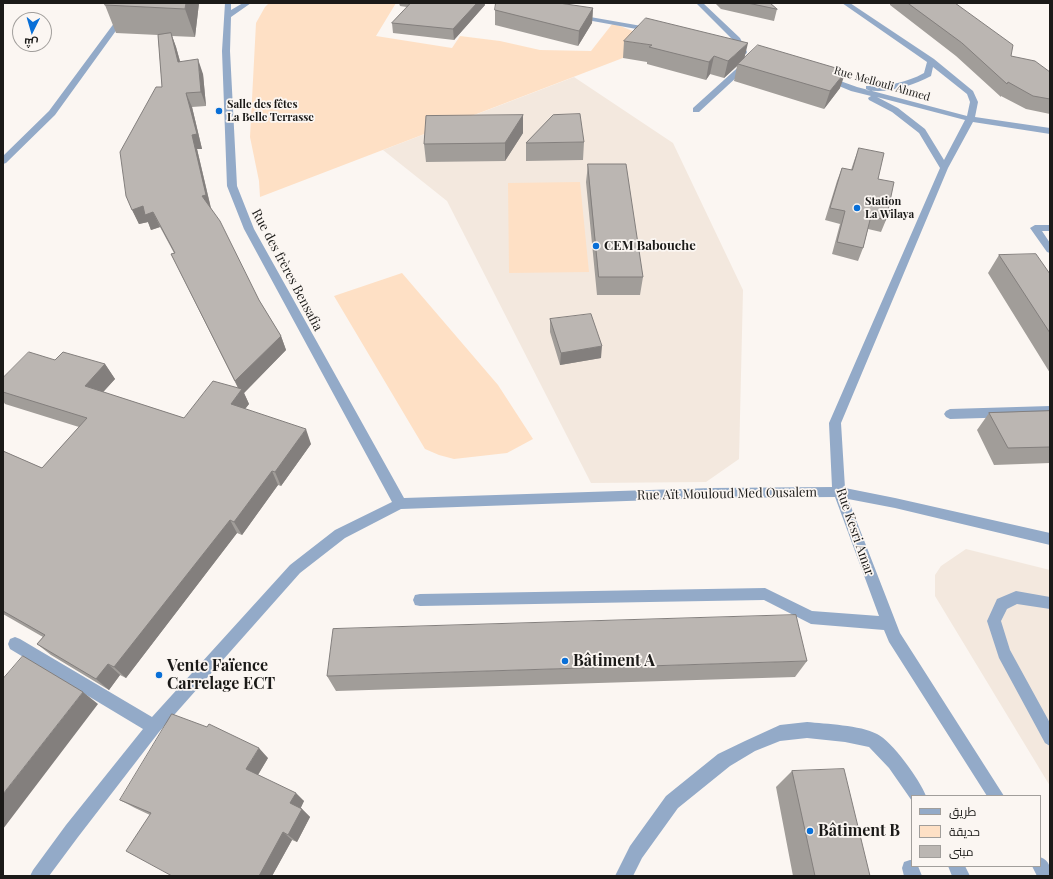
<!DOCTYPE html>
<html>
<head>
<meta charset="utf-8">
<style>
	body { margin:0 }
	#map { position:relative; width:1053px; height:879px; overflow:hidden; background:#fbf6f2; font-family:"Playfair Display",Cairo,serif }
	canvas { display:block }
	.frame { position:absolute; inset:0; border:4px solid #1b1a18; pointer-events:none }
	.legend { position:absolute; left:911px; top:795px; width:130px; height:72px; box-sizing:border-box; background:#fbf6f2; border:1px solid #a19e9b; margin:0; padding:5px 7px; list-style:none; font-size:12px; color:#1b1a18 }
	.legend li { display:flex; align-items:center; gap:8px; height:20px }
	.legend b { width:20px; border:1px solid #a19e9b }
	.north { position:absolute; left:12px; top:12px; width:40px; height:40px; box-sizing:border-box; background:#fbf6f2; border:1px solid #a19e9b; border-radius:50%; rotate:185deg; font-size:11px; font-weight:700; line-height:16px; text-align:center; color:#1b1a18 }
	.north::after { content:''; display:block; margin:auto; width:14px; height:18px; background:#096fd7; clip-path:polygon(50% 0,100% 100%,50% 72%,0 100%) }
</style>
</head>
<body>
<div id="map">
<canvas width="1053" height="879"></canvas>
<div class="frame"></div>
<ul class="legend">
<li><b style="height:5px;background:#93aac8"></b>طريق</li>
<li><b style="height:11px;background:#fee0c5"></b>حديقة</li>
<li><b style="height:11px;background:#bbb6b2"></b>مبنى</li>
</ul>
<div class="north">ش</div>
</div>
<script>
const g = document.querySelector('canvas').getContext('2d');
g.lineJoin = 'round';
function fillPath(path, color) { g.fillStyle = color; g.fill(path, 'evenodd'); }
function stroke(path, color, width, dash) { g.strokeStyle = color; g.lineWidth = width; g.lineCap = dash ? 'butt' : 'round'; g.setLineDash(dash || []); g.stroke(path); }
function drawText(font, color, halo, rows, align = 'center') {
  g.font = font + ' "Playfair Display",serif'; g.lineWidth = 3.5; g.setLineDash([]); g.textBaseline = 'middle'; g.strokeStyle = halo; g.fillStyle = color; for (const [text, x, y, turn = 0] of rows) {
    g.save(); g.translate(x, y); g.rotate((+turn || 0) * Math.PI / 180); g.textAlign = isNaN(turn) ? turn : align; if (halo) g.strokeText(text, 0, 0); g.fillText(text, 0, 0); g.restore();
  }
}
fillPath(new Path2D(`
	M 574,77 L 673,143 L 743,290 L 739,459 L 706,482 L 591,483 L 447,201 L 383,150 Z
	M 966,549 L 1050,570 L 1050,786 L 935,596 L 935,575 L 941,566 Z`), '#f3e8de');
fillPath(new Path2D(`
	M 269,3 L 396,3 L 376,36 L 452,48 L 460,36 L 500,41 L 540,50 L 591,51 L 613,23 L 662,43 L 260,197 L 259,181 L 250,137 L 256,23 L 265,7 Z
	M 580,182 L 589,272 L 509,273 L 508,183 Z
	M 402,273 L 498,385 L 533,439 L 507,453 L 454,459 L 439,455 L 425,449 L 334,296 Z`), '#fee0c5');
fillPath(new Path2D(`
	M 129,3 L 136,3 L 55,115 L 6,163 L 3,164 L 3,156 L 49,111 Z
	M 225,3 L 231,3 L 231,10 L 243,3 L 251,3 L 231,17 L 230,51 L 237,186 L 254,229 L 404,498 L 711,488 L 832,487 L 829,423 L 940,168 L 919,133 L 892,112 L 869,100 L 868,98 L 871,96 L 851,91 L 822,79 L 823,77 L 829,77 L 857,87 L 967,116 L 970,102 L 967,94 L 933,67 L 931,76 C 912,86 888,94 866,90 L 866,86 L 869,86 C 890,85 906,83 924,73 L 927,62 L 842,3 L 850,3 L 934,59 L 973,91 L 978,102 L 975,117 L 1050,128 L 1050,134 L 973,122 L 948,168 L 841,423 L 845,488 L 895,498 L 1050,533 L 1050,545 L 895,508 L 848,499 L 900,633 L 1004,796 L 987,796 L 889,642 L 884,630 L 811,624 L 764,600 L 420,606 L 415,605 L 413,600 L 415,595 L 420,594 L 765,588 L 812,611 L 879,616 L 835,497 L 711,498 L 401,509 L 345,538 L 300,573 L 159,732 L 78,837 L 49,876 L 30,876 L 33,870 L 66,825 L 143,729 L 10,649 L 8,644 L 10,639 L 15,637 L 20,639 L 152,717 L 290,565 L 335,530 L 392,502 L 244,229 L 227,186 L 222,51 ZM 877,97 L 965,120 L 944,160 L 925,129 L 898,108 Z
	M 696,3 L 703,3 L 740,38 L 747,52 L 746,54 L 740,54 L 734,41 Z
	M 573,14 L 653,28 L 657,30 L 653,32 L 576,18 L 572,16 Z
	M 745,61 L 748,61 L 752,63 L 699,112 L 693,112 L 693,108 Z
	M 1035,225 L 1050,225 L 1050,231 L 1042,231 L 1050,243 L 1050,253 L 1047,252 L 1030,228 Z
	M 1050,406 L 1050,416 L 950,419 L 946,417 L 944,414 L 946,411 L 950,409 Z
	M 1016,591 L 1050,597 L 1050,609 L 1017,604 L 1007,609 L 1001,621 L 1010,650 L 1050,723 L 1050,746 L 1045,743 L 999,658 L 987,621 L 997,599 Z
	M 807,722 C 826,724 860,725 877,734 C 892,741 920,780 926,796 L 912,796 L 912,801 L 889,768 L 869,747 L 845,742 L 807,738 L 780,741 L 755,751 L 730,766 L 678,808 L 642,858 L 633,876 L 615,876 L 630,846 L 666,796 L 718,754 L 745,741 L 780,725 Z
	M 1040,857 C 1050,861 1050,866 1050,876 L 1037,876 L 1032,866 L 1040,866 Z
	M 910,860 L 912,860 L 912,866 L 918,866 L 922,876 L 904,876 L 902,868 L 904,862 Z
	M 948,866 L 965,866 L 970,876 L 952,876 Z`), '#93aac8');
fillPath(new Path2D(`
	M 199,3 L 195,37 L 172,36 L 176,47 L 180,61 L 203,74 L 206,106 L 192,107 L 202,149 L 197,149 L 211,208 L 259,300 L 281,336 L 286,350 L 244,393 L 249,404 L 245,409 L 311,444 L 281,486 L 278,485 L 242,535 L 237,533 L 126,678 L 120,675 L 109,690 L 51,655 L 37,644 L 43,637 L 3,614 L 3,451 L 42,468 L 79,427 L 5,404 L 3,401 L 3,378 L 55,360 L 105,364 L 115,379 L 103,392 L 184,418 L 238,388 L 171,254 L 174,253 L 160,227 L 151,230 L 148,222 L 139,224 L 126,196 L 162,87 L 158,35 L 116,33 L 105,5 Z
	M 399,3 L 484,3 L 485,5 L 454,40 L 393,33 L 392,23 L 407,7 L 400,6 Z
	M 715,3 L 770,3 L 777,9 L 774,21 L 721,9 Z
	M 890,3 L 955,3 L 1011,56 L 1050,72 L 1050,114 L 1026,109 L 1001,96 L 1001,97 L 956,56 L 890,5 Z
	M 593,8 L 592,23 L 578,46 L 495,25 L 495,10 Z
	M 624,41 L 745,58 L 840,88 L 824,109 L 734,81 L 737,66 L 724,78 L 710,74 L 706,80 L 647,64 L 647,62 L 623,58 Z
	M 523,115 L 523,133 L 505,161 L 426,162 L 424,144 Z
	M 584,142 L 583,160 L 526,161 L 526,143 Z
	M 859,148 L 878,179 L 886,220 L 881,232 L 868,229 L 863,248 L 858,261 L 832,254 L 840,224 L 825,220 L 837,181 L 842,168 L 851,170 L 854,161 Z
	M 588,164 L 643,277 L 640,295 L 597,295 L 586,182 Z
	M 999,255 L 1050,274 L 1050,373 L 988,273 Z
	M 550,319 L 601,358 L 560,365 L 550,332 Z
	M 1050,411 L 1050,463 L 994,465 L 977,430 L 989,413 Z
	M 807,661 L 795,677 L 336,691 L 327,676 Z
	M 268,758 L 258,775 L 304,801 L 300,808 L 302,809 L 310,817 L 297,842 L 292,840 L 272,876 L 172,876 L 150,815 L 135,808 L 120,800 Z
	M 792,771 L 870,876 L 793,876 L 776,787 Z`), '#a19d99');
fillPath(new Path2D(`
	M 186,3 L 199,3 L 195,37 L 185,9 Z
	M 477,3 L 484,3 L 485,5 L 454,40 L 453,29 Z
	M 593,8 L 592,23 L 578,46 L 579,31 Z
	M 171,33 L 176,47 L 184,76 L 178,62 Z
	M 748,43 L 744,60 L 738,64 L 737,66 L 724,78 L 728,61 Z
	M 714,56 L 710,74 L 706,80 L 709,62 Z
	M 198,59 L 203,74 L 206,106 L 201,92 Z
	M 846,71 L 840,88 L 824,109 L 830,91 Z
	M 186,93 L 192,107 L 202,149 L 197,149 L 211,209 L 202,196 L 192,135 Z
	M 523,115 L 523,133 L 505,161 L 505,143 Z
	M 143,206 L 153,212 L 160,227 L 151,230 L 148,222 L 139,224 L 132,210 Z
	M 281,336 L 286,350 L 244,393 L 249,404 L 238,418 L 231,404 L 240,392 L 235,381 Z
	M 602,346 L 601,358 L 560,365 L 561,353 Z
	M 105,364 L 115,379 L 95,401 L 85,386 Z
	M 306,429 L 311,444 L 281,486 L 275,472 Z
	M 272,471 L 278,485 L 242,535 L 234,522 Z
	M 230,520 L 237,533 L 126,678 L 114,667 Z
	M 108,664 L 120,675 L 109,690 L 96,679 Z
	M 83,692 L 98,704 L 3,829 L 3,794 Z
	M 259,748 L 268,758 L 256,778 L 246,769 Z
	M 296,793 L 304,801 L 299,812 L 290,803 Z
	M 302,809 L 310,817 L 297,842 L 288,835 Z
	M 283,832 L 292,840 L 272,876 L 259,876 Z`), '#837f7d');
const building = new Path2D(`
	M 106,3 L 186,3 L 185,9 L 105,5 Z
	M 411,3 L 477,3 L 453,29 L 392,23 Z
	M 496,3 L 559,3 L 593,8 L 579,31 L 495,10 Z
	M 748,3 L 770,3 L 777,9 Z
	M 908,3 L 955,3 L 1013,45 L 1011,56 L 1035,61 L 1050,72 L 1050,99 L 1033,96 L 1008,82 L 1007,84 L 962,43 Z
	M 646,18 L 748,43 L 728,61 L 714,56 L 709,62 L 649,47 L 652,45 L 624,41 Z
	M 171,33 L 178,62 L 198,59 L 201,92 L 186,93 L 197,134 L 192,135 L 206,195 L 202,196 L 220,221 L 259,300 L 281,336 L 235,381 L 171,254 L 175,253 L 153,212 L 145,215 L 143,206 L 132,210 L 126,196 L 120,152 L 156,87 L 162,87 L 158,35 Z
	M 758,45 L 846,71 L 830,91 L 738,64 Z
	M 580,114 L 584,142 L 526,143 L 553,115 Z
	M 523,115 L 505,143 L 424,144 L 426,116 Z
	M 859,148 L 884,153 L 878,179 L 894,182 L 886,220 L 871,216 L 863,248 L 837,242 L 845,211 L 830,208 L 842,168 L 852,170 Z
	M 588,164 L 626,164 L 643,277 L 599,277 Z
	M 1036,254 L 1050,274 L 1050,333 L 999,255 Z
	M 591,314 L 602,346 L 561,353 L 550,319 Z
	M 29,352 L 55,360 L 63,352 L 105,364 L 85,386 L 184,418 L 213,381 L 242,389 L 231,404 L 306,429 L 275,472 L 272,471 L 234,522 L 230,520 L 114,667 L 108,664 L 96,679 L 37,644 L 45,635 L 3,611 L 3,451 L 42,468 L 87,418 L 3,392 L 3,378 Z
	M 1050,411 L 1050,447 L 1008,448 L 989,413 Z
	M 796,615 L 807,661 L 327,676 L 333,629 Z
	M 23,656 L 83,692 L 3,794 L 3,679 Z
	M 172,714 L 207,727 L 209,724 L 259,748 L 246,769 L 296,793 L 290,803 L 302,809 L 288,835 L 283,832 L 259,876 L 172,876 L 126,851 L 151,813 L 120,800 Z
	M 844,769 L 870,876 L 815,876 L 792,771 Z`);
fillPath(building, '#bbb6b2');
stroke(building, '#837f7d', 1);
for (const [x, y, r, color] of [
	[219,111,4,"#096fd7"],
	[857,208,4,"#096fd7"],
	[596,246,4,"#096fd7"],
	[565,661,4,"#096fd7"],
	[159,675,4,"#096fd7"],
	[810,831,4,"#096fd7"]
]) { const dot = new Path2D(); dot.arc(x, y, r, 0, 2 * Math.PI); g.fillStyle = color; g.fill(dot); stroke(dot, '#fbf6f2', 1.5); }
drawText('11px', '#1b1a18', '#fbf6f2', [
	["Rue Mellouli Ahmed",882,84,16]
]);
drawText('bold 11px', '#1b1a18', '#fbf6f2', [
	["Salle des fêtes",227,105],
	["La Belle Terrasse",227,118],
	["Station",865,202],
	["La Wilaya",865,215]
], 'left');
drawText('bold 13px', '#1b1a18', '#fbf6f2', [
	["CEM Babouche",604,246]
], 'left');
drawText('13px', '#1b1a18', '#fbf6f2', [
	["Rue des frères Bensafia",287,270,62],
	["Rue Aït Mouloud Med Ousalem",727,494,-1],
	["Rue Kesri Amar",855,532,71]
]);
drawText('bold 16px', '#1b1a18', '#fbf6f2', [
	["Bâtiment A",573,661],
	["Vente Faïence",167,666],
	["Carrelage ECT",167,684],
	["Bâtiment B",818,831]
], 'left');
</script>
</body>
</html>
